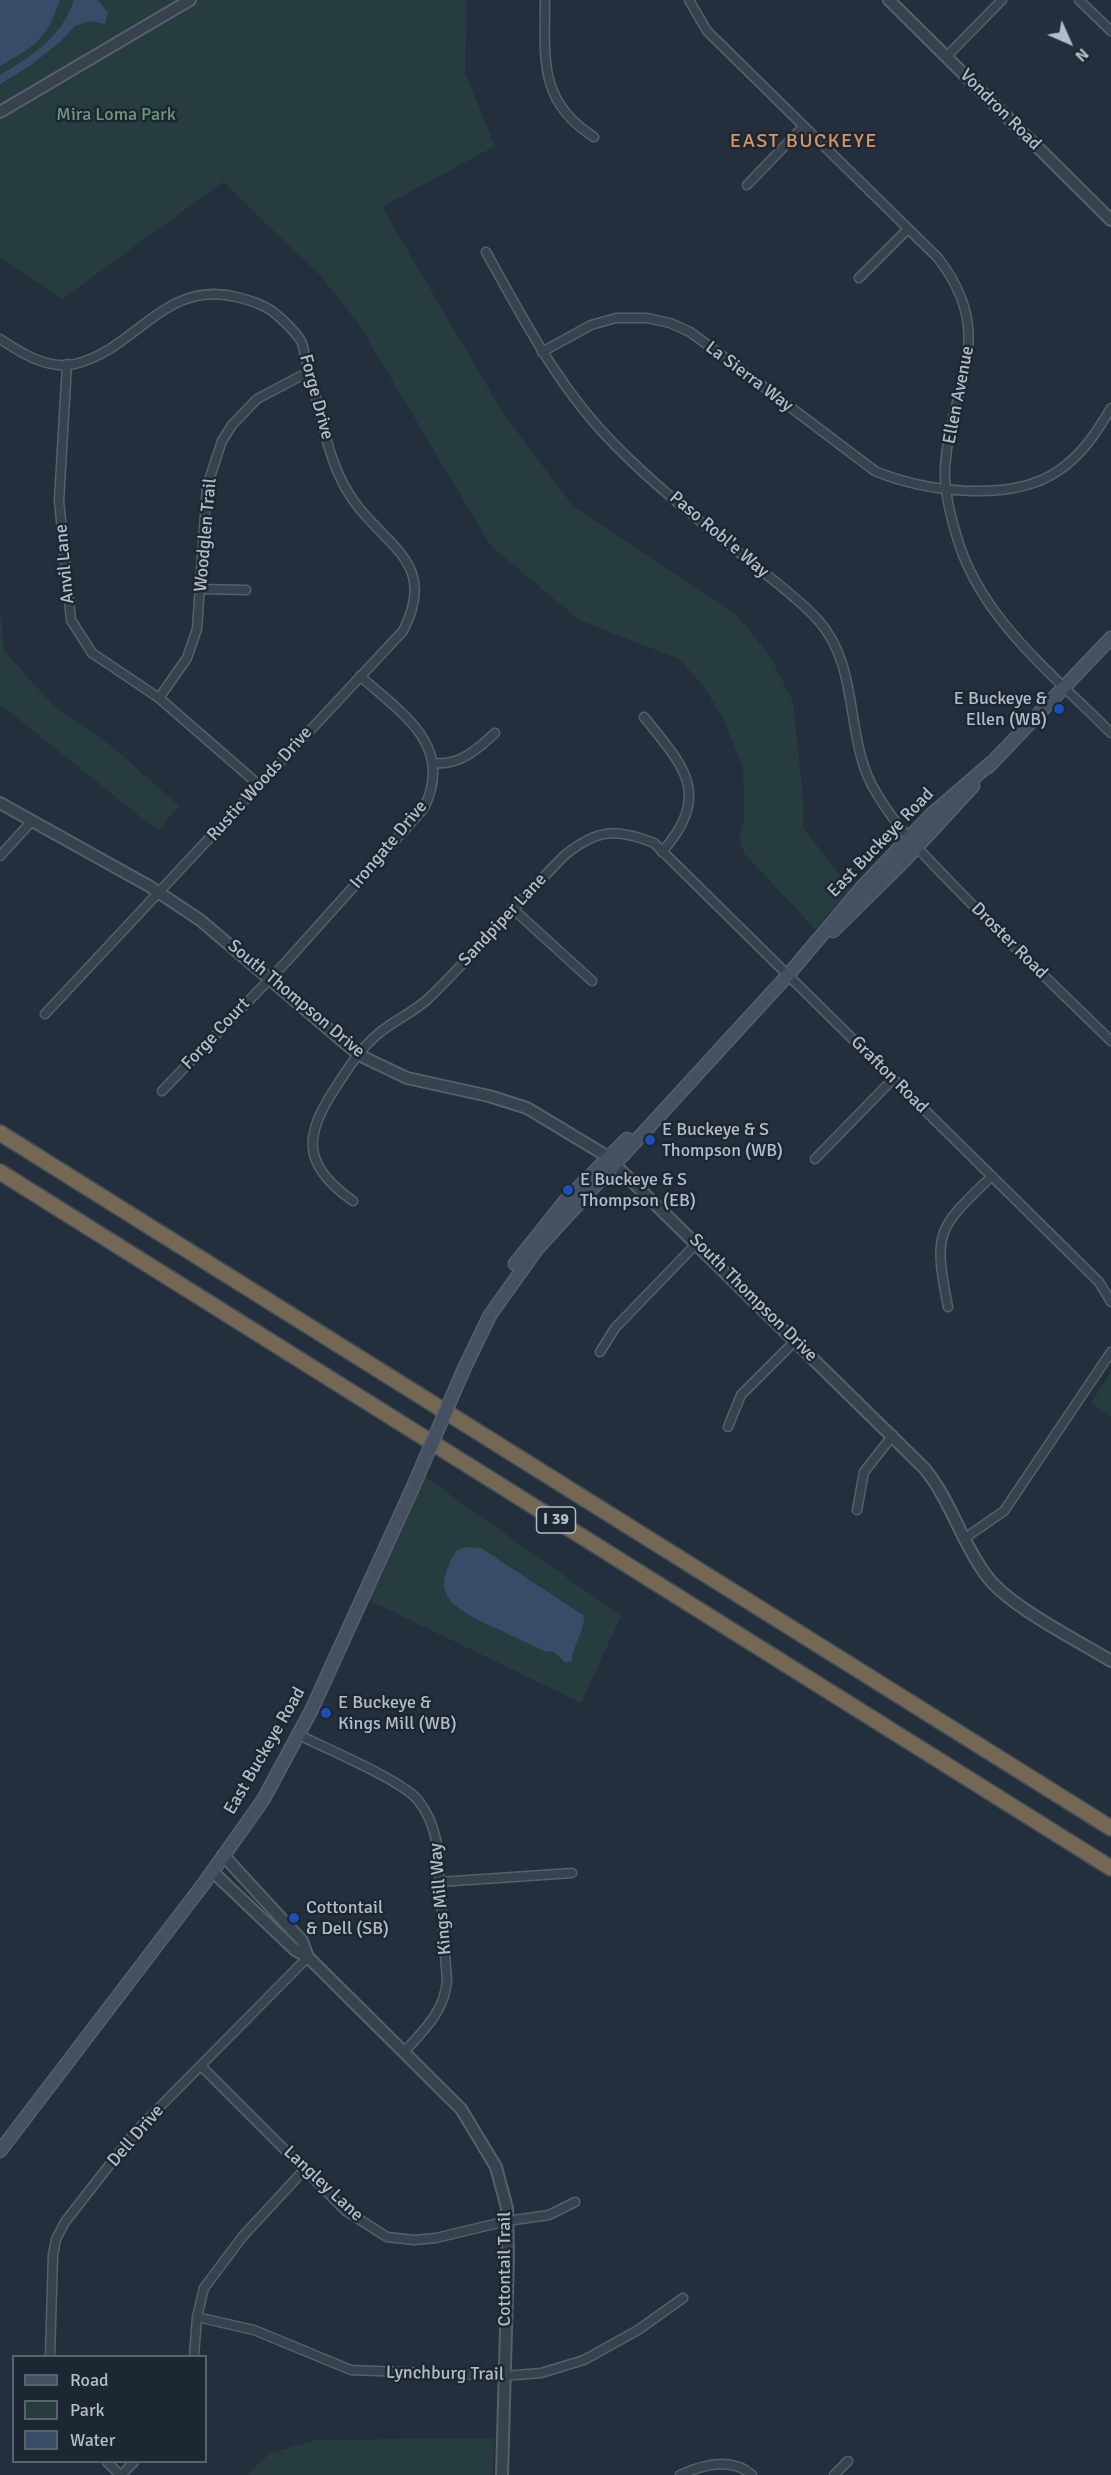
<!DOCTYPE html>
<html>
<head>
<meta charset="utf-8">
<style>
	body { margin:0 }
	#map { position:relative; width:1111px; height:2475px; overflow:hidden; background:#242f3e; font-family:Signika,sans-serif }
	canvas { display:block }
	.legend { position:absolute; left:12px; top:2355px; width:195px; height:108px; box-sizing:border-box; background:#1d2633; border:2px solid #59626f; margin:0; padding:8px 10px; list-style:none; font-size:18px; color:#b4bcc9 }
	.legend li { display:flex; align-items:center; gap:12px; height:30px }
	.legend b { width:30px; border:2px solid #59626f }
	.north { position:absolute; left:1039px; top:12px; width:60px; height:60px; -webkit-text-stroke:4px #1d2633; paint-order:stroke; rotate:135deg; font-size:16px; font-weight:700; line-height:24px; text-align:center; color:#b4bcc9 }
	.north::after { content:''; display:block; margin:auto; width:21px; height:27px; background:#b4bcc9; clip-path:polygon(50% 0,100% 100%,50% 72%,0 100%) }
</style>
</head>
<body>
<div id="map">
<canvas width="1111" height="2475"></canvas>
<ul class="legend">
<li><b style="height:8px;background:#465061"></b>Road</li>
<li><b style="height:16px;background:#263c3f"></b>Park</li>
<li><b style="height:16px;background:#394c67"></b>Water</li>
</ul>
<div class="north">N</div>
</div>
<script>
const g = document.querySelector('canvas').getContext('2d');
g.lineJoin = 'round';
function fillPath(path, color) { g.fillStyle = color; g.fill(path, 'evenodd'); }
function stroke(path, color, width, dash) { g.strokeStyle = color; g.lineWidth = width; g.lineCap = dash ? 'butt' : 'round'; g.setLineDash(dash || []); g.stroke(path); }
function drawText(font, color, halo, rows, align = 'center') {
  g.font = font + ' Signika,sans-serif'; g.lineWidth = 5; g.setLineDash([]); g.textBaseline = 'middle'; g.strokeStyle = halo; g.fillStyle = color; for (const [text, x, y, turn = 0] of rows) {
    g.save(); g.translate(x, y); g.rotate((+turn || 0) * Math.PI / 180); g.textAlign = isNaN(turn) ? turn : align; if (halo) g.strokeText(text, 0, 0); g.fillText(text, 0, 0); g.restore();
  }
}
fillPath(new Path2D(`
	M 0,0 L 467,0 L 465,73 L 495,146 L 382,207 L 503,413 L 572,505 L 736,614 L 770,656 L 793,702 L 803,797 L 803,828 L 851,889 L 815,929 L 744,853 L 739,838 L 744,819 L 743,768 L 723,718 L 702,684 L 679,659 L 579,620 L 491,546 L 358,323 L 320,275 L 223,182 L 62,299 L 0,258 Z
	M 0,610 L 4,651 L 52,704 L 114,748 L 179,806 L 158,831 L 0,704 Z
	M 1111,1372 L 1111,1417 L 1091,1403 Z
	M 425,1477 L 621,1616 L 581,1703 L 369,1600 Z
	M 494,2438 L 493,2475 L 247,2475 L 270,2453 L 317,2440 Z`), '#263c3f');
fillPath(new Path2D(`
	M 0,0 L 60,0 C 45,41 38,44 0,66 Z
	M 74,0 L 98,0 L 108,13 L 105,24 L 90,21 L 75,26 L 60,42 L 31,65 L 0,84 L 0,75 C 32,56 62,37 74,0 Z
	M 466,1547 L 481,1548 L 584,1616 C 584,1633 571,1650 572,1661 L 566,1663 L 554,1652 L 544,1651 C 525,1642 507,1633 489,1625 C 450,1606 429,1594 457,1550 Z`), '#394c67');
const minor = new Path2D(`
	M 545,0 C 545,58 538,102 594,137
	M 689,0 L 707,31 L 938,258 C 999,337 951,383 945,467 C 944,487 950,514 956,534 C 979,618 1053,674 1111,733
	M 1079,0 L 1111,31
	M 946,57 L 1002,0
	M 747,185 L 804,126
	M 486,252 C 524,320 559,389 615,445 C 657,488 705,525 752,563 C 774,581 799,599 818,620 C 862,669 843,741 877,794 C 898,830 928,859 957,889 C 1007,941 1060,991 1111,1041
	M 859,278 L 908,229
	M 0,339 C 21,353 48,370 75,364 C 137,349 164,279 237,297 C 252,301 266,305 278,316 C 286,323 297,333 302,343 C 304,348 304,355 306,360 C 322,410 325,466 359,508 C 393,550 436,567 403,631 L 45,1014
	M 542,352 L 591,325 L 616,318 L 647,318 L 670,323 L 690,332 L 720,354 L 875,471 C 924,492 1011,503 1058,471 C 1082,455 1097,432 1111,408
	M 67,364 L 59,501 L 71,620 L 92,653 L 159,698 L 259,785
	M 201,589 L 246,590
	M 159,698 L 187,658 L 197,629 L 207,486 L 222,441 L 232,425 L 257,399 L 310,371
	M 644,717 C 685,768 712,794 662,852
	M 434,763 C 459,766 478,749 495,733
	M 0,856 L 31,822
	M 512,908 L 592,981
	M 162,1091 L 286,962 L 424,808 C 455,745 401,713 360,676
	M 815,1159 L 893,1079
	M 353,1201 C 302,1165 303,1136 336,1087 C 348,1068 361,1048 378,1034 C 394,1020 415,1012 430,997 C 477,951 519,901 565,855 C 597,829 616,828 654,843 L 1099,1282 L 1111,1302
	M 948,1307 C 933,1231 937,1229 992,1176
	M 600,1352 L 615,1328 L 697,1243
	M 728,1427 L 741,1395 L 796,1340
	M 857,1510 L 864,1472 L 893,1435
	M 965,1538 L 1004,1511 L 1111,1352
	M 299,1735 C 327,1749 399,1779 417,1799 C 428,1812 434,1828 437,1845 L 447,1981 C 444,2012 424,2030 404,2052
	M 440,1882 L 572,1873
	M 201,2066 L 346,2211 L 387,2237 L 414,2240 L 436,2238 L 507,2221 L 549,2215 L 575,2202
	M 197,2317 L 254,2330 L 351,2370 L 504,2376 L 541,2373 L 584,2360 L 638,2330 L 683,2298
	M 50,2356 L 53,2255 L 56,2239 L 65,2222 L 136,2131 L 308,1957
	M 194,2356 L 197,2317 L 204,2288 L 243,2236 L 305,2169
	M 107,2462 L 120,2475
	M 121,2475 L 134,2462
	M 680,2475 C 702,2465 732,2457 752,2475
	M 834,2475 L 848,2461`);
const tertiary = new Path2D(`
	M 889,0 L 1111,220
	M 0,112 L 190,0
	M 0,803 L 149,886 L 200,920 L 359,1055 L 407,1078 L 489,1096 L 527,1108 L 605,1155 L 924,1468 C 951,1500 961,1542 986,1575 C 1008,1606 1077,1640 1111,1661
	M 223,1855 L 302,1941 L 308,1957
	M 212,1871 L 295,1950 L 308,1957 L 461,2109 L 496,2167 L 507,2208 L 508,2257 L 502,2475`);
const secondary = new Path2D(`
	M 988,767 L 1111,638
	M 833,931 L 904,861 L 973,786
	M 515,1264 L 566,1200 L 627,1139
	M 464,1369 L 490,1315 L 537,1249 L 788,975 L 864,885 L 931,815 L 991,763
	M 0,2151 L 205,1882 L 263,1800 L 311,1711 L 413,1487`);
const motorway = new Path2D(`
	M 0,1133 L 1111,1828
	M 0,1172 L 1111,1868`);
stroke(minor, '#565f6c', 11);
stroke(tertiary, '#565f6c', 14);
stroke(secondary, '#565f6c', 15);
stroke(motorway, '#434c59', 18);
stroke(minor, '#38414e', 8);
stroke(tertiary, '#38414e', 10);
stroke(secondary, '#465061', 12);
stroke(motorway, '#746855', 15);
const secondaryBridge = new Path2D(`
	M 413,1487 L 464,1369`);
stroke(secondaryBridge, '#565f6c', 15, []);
stroke(secondaryBridge, '#465061', 12);
for (const [x, y, r, color] of [
	[1059,709,6,"#1a4fb4"],
	[650,1140,6,"#1a4fb4"],
	[568,1190,6,"#1a4fb4"],
	[326,1713,6,"#1a4fb4"],
	[294,1918,6,"#1a4fb4"]
]) { const dot = new Path2D(); dot.arc(x, y, r, 0, 2 * Math.PI); g.fillStyle = color; g.fill(dot); stroke(dot, '#1d2633', 2); }
for (const [x, y, w] of [
	[556,1520,39]
]) { const box = new Path2D(); box.roundRect(x - w / 2, y - 13, w, 26, 4.5); g.fillStyle = '#1d2633'; g.fill(box); stroke(box, '#b4bcc9', 1.5); }
drawText('bold 16px', '#b4bcc9', null, [
	["I 39",556,1520]
]);
drawText('18px', '#b4bcc9', '#1d2633', [
	["Vondron Road",1000,110,45],
	["La Sierra Way",749,377,37],
	["Ellen Avenue",959,395,-79],
	["Forge Drive",316,397,75],
	["Woodglen Trail",206,535,-85],
	["Paso Robl'e Way",719,535,40],
	["Anvil Lane",65,564,-95],
	["Rustic Woods Drive",260,784,-48],
	["East Buckeye Road",881,843,-46],
	["Irongate Drive",389,845,-50],
	["Sandpiper Lane",503,920,-47],
	["Droster Road",1009,941,45],
	["South Thompson Drive",296,999,40],
	["Forge Court",216,1034,-47],
	["Grafton Road",889,1075,45],
	["South Thompson Drive",753,1298,45],
	["East Buckeye Road",265,1751,-60],
	["Kings Mill Way",441,1899,-95],
	["Dell Drive",136,2136,-49],
	["Langley Lane",323,2184,43],
	["Cottontail Trail",505,2269,-90],
	["Lynchburg Trail",445,2374,1]
]);
drawText('18px', '#6b9a76', '#1d2633', [
	["Mira Loma Park",116,115]
]);
drawText('18px', '#b4bcc9', '#1d2633', [
	["E Buckeye &",1047,699,"right"],
	["Ellen (WB)",1047,720,"right"],
	["E Buckeye & S",662,1130],
	["Thompson (WB)",662,1151],
	["E Buckeye & S",580,1180],
	["Thompson (EB)",580,1201],
	["E Buckeye &",338,1703],
	["Kings Mill (WB)",338,1724],
	["Cottontail",306,1908],
	["& Dell (SB)",306,1929]
], 'left');
g.letterSpacing = '1.5px';
drawText('20px', '#d59563', '#1d2633', [
	["EAST BUCKEYE",804,142]
]);
g.letterSpacing = '0px';
</script>
</body>
</html>
